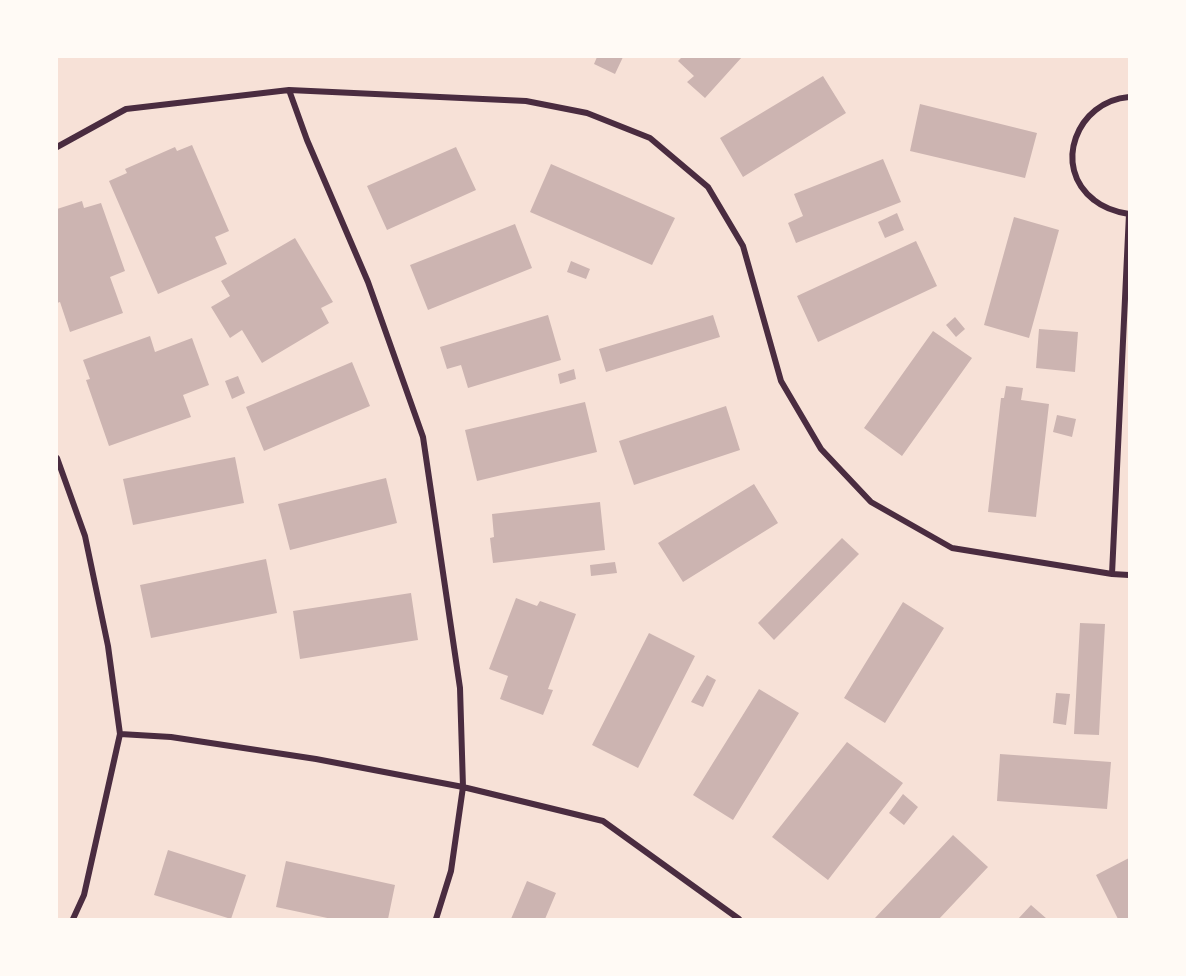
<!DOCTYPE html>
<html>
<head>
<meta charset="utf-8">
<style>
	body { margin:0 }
	#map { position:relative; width:1186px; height:976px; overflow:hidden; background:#f7e1d7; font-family:"Exo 2",sans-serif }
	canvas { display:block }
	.frame { position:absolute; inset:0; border:58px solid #fffaf5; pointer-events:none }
</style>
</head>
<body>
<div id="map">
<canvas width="1186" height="976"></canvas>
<div class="frame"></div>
</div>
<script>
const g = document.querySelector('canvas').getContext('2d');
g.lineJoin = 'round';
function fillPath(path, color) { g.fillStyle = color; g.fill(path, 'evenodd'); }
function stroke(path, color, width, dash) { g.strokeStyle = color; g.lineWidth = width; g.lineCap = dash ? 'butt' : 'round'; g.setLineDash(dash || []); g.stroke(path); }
fillPath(new Path2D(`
	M 597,57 L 623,57 L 615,74 L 594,64 Z
	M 682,57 L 742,57 L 705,98 L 687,82 L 694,76 L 678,61 Z
	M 823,76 L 846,113 L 743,177 L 720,138 Z
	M 920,104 L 1037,133 L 1025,178 L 910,151 Z
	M 192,145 L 229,231 L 215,237 L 227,264 L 158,294 L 109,181 L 127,173 L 125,169 L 175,147 L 177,151 Z
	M 456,147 L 476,190 L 387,230 L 367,186 Z
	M 883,159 L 901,202 L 796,243 L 788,223 L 803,216 L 794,194 Z
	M 551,164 L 675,218 L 652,265 L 530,212 Z
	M 82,201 L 84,208 L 101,203 L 125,271 L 110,277 L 123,313 L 70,332 L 60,302 L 57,303 L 57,209 Z
	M 897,213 L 904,230 L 885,238 L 878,222 Z
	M 1014,217 L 1059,230 L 1029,338 L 984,325 Z
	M 515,224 L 532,268 L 428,310 L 410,265 Z
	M 295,238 L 333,302 L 321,308 L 329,323 L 262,363 L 242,330 L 230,338 L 211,307 L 230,296 L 221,281 Z
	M 916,241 L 937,286 L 818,342 L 797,296 Z
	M 571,261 L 590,269 L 586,279 L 567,272 Z
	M 548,315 L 561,360 L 468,388 L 461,365 L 447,369 L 440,347 Z
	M 713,315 L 720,337 L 606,372 L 599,349 Z
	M 955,317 L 965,329 L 956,337 L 946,325 Z
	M 1039,329 L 1078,332 L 1075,372 L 1036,368 Z
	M 933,331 L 972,358 L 902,456 L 864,428 Z
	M 150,336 L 155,352 L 192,338 L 209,385 L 183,395 L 191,417 L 109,446 L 86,380 L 90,379 L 83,360 Z
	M 352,362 L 370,406 L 264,451 L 246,407 Z
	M 574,369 L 576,379 L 560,384 L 558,374 Z
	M 238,376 L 245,393 L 232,399 L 225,381 Z
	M 1006,386 L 1023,388 L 1021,400 L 1049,404 L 1036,517 L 988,512 L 1001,398 L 1004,398 Z
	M 585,402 L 597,452 L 477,481 L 465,430 Z
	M 726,406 L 740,450 L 634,485 L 619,441 Z
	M 1057,415 L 1076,419 L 1072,437 L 1053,432 Z
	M 235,457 L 244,503 L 133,525 L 123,479 Z
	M 386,478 L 397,523 L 290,550 L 278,504 Z
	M 754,484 L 778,523 L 683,582 L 658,543 Z
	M 600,502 L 605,550 L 493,563 L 490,538 L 494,537 L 492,514 Z
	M 842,538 L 859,554 L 774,640 L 758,623 Z
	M 266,559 L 277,613 L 151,638 L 140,585 Z
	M 615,562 L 617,573 L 591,576 L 590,565 Z
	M 411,593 L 418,640 L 300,659 L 293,611 Z
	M 516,598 L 537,606 L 540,601 L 576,614 L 548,689 L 553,690 L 543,715 L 500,699 L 508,676 L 489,669 Z
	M 903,602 L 944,628 L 885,723 L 844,698 Z
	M 1080,623 L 1105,624 L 1099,735 L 1074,734 Z
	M 649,633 L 695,656 L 638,768 L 592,745 Z
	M 707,675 L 716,680 L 703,707 L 691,702 Z
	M 759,689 L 799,713 L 733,820 L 693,795 Z
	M 1056,693 L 1070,694 L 1066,725 L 1053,723 Z
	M 847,742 L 903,783 L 828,880 L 772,837 Z
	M 1000,754 L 1111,762 L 1107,809 L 997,801 Z
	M 903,794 L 918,807 L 904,825 L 889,813 Z
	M 953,835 L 988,867 L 939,919 L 876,919 L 875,918 Z
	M 168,850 L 246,875 L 231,919 L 154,895 Z
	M 1129,858 L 1129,919 L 1118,919 L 1096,875 Z
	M 286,861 L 395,885 L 388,919 L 332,919 L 276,907 Z
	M 527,881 L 556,893 L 545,919 L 511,919 Z
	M 1031,905 L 1047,919 L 1018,919 Z`), '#ccb4b1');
stroke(new Path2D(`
	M 289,90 L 307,140 L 368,282 L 423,437 L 460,688 L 463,787 L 451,871 L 436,919
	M 1129,97 C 1077,101 1051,167 1094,200 C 1105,209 1116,212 1129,214
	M 57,147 L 126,109 L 289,90 L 526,101 L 587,113 L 650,138 L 708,187 L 743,246 L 781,381 L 821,449 L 871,502 L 952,548 L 1112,574 L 1129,575
	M 57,458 L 85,536 L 108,646 L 120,734 L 84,895 L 73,919
	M 1112,574 L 1129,214
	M 120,734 L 171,737 L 316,759 L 463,787 L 603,821 L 739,919`), '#4a2c40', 6);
</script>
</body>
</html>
